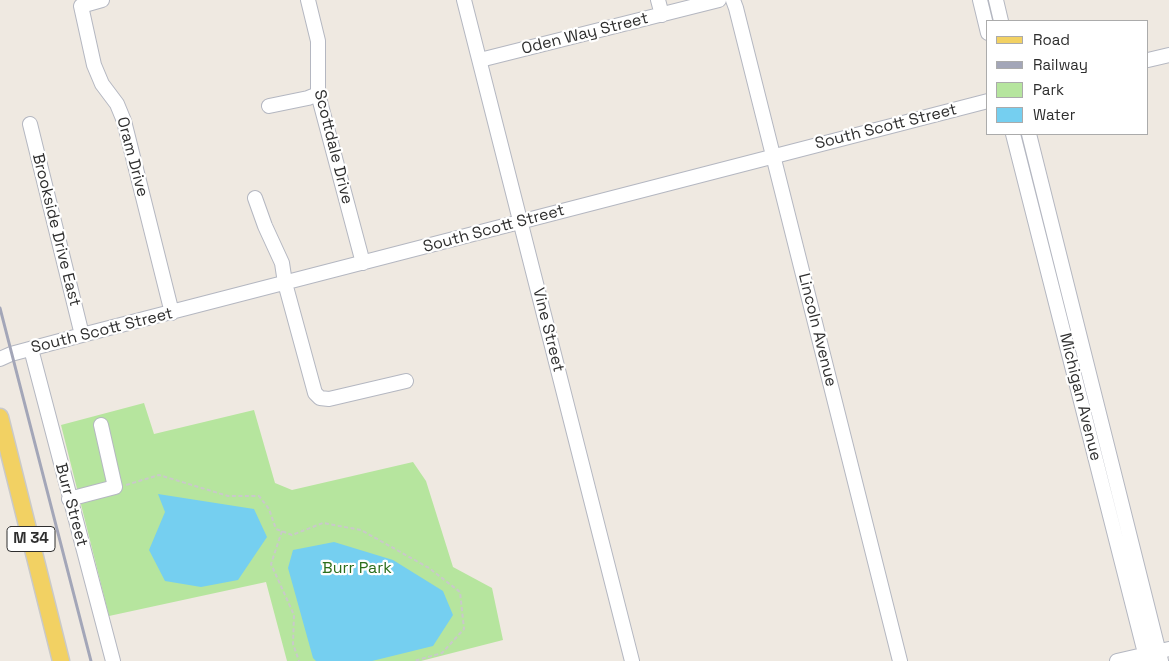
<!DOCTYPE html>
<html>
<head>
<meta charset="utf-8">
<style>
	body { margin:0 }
	#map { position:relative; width:1169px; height:661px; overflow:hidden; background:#efe9e1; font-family:"Space Grotesk",sans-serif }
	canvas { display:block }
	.legend { position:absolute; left:986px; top:20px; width:162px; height:115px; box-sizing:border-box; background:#fff; border:1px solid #ababab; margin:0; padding:6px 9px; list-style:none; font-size:15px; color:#2e2e2e }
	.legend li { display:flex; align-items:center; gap:10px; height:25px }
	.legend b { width:25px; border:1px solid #ababab }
</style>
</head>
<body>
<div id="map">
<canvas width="1169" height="661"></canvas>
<ul class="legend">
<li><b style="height:6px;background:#f2d163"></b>Road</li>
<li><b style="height:6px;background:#a3a6b8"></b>Railway</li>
<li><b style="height:14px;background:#b6e59e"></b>Park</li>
<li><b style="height:14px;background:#75cff0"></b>Water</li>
</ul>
</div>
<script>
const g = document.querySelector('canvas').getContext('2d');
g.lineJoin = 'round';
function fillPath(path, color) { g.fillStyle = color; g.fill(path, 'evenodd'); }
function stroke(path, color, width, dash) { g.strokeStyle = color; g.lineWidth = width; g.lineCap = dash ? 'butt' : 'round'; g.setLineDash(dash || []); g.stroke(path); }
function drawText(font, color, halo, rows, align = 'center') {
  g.font = font + ' "Space Grotesk",sans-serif'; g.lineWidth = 4.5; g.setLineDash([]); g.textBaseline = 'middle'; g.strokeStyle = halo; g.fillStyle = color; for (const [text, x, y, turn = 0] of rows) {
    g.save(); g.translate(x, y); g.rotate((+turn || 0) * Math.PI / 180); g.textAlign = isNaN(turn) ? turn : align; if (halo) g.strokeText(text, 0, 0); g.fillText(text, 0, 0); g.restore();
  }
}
fillPath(new Path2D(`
	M 144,403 L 154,434 L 254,410 L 275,483 L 292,490 L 413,462 L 426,481 L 453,567 L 492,588 L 503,640 L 421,661 L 287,661 L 266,582 L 109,616 L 61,425 Z`), '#b6e59e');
fillPath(new Path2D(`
	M 158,494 L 254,509 L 267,537 L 238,580 L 201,587 L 165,581 L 149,550 L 165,512 Z
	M 334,542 L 393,560 L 443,591 L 453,615 L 433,646 L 372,661 L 316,661 L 313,658 L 288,568 L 293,550 Z`), '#75cff0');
const minor = new Path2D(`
	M 102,0 L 81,6 L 94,65 L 102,84 L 117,104 L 124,121 L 172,313
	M 308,0 L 318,41 L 318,94 L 363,263
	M 464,0 L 632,661
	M 658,0 L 662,15
	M 733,0 L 736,8 L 900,661
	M 980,0 L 988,33
	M 996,0 L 1001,21
	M 480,60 L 719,0
	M 1148,60 L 1169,55
	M 269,106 L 308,98 L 318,94
	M 30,124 L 82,335
	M 1013,134 L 1147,661
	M 1029,134 L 1161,661
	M 255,198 L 265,226 L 282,263 L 285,283 L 315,393 L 320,398 L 329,399 L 406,381
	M 31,349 L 113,661
	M 0,359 L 11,354 L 82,335 L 988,101
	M 69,499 L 115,487 L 101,425
	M 1117,661 L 1169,649`);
const major = new Path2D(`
	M 0,417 L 61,661`);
stroke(minor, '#b4b7c1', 16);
stroke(major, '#c9c9c9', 19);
stroke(new Path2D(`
	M 126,485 L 159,475 L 228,496 L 259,496 L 269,509 L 276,529 L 292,535 L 323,523 L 361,530 L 429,568 L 460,592 L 464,629 L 442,653 L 414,661
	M 282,531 L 271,564 L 294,615 L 293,644 L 299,661`), '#c9c9c9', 2, [4, 2.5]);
stroke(minor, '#fff', 14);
stroke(major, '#f2d163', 16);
stroke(new Path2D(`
	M 0,308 L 91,661`), '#a3a6b8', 3);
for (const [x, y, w] of [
	[31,539,48]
]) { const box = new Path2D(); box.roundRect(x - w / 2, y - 12.5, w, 25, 4); g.fillStyle = '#fff'; g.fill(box); stroke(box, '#2e2e2e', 1); }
drawText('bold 15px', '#2e2e2e', null, [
	["M 34",31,539]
]);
drawText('16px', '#2e2e2e', '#fff', [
	["Oden Way Street",585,34,-14],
	["South Scott Street",886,127,-14],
	["Scottdale Drive",333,147,76],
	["Oram Drive",132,157,75],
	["South Scott Street",494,229,-15],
	["Brookside Drive East",56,230,76],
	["Vine Street",548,330,76],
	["Lincoln Avenue",817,330,76],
	["South Scott Street",102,331,-14],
	["Michigan Avenue",1080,397,76],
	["Burr Street",71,505,75]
]);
drawText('16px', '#2c6e1b', '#fff', [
	["Burr Park",357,569]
]);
</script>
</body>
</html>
